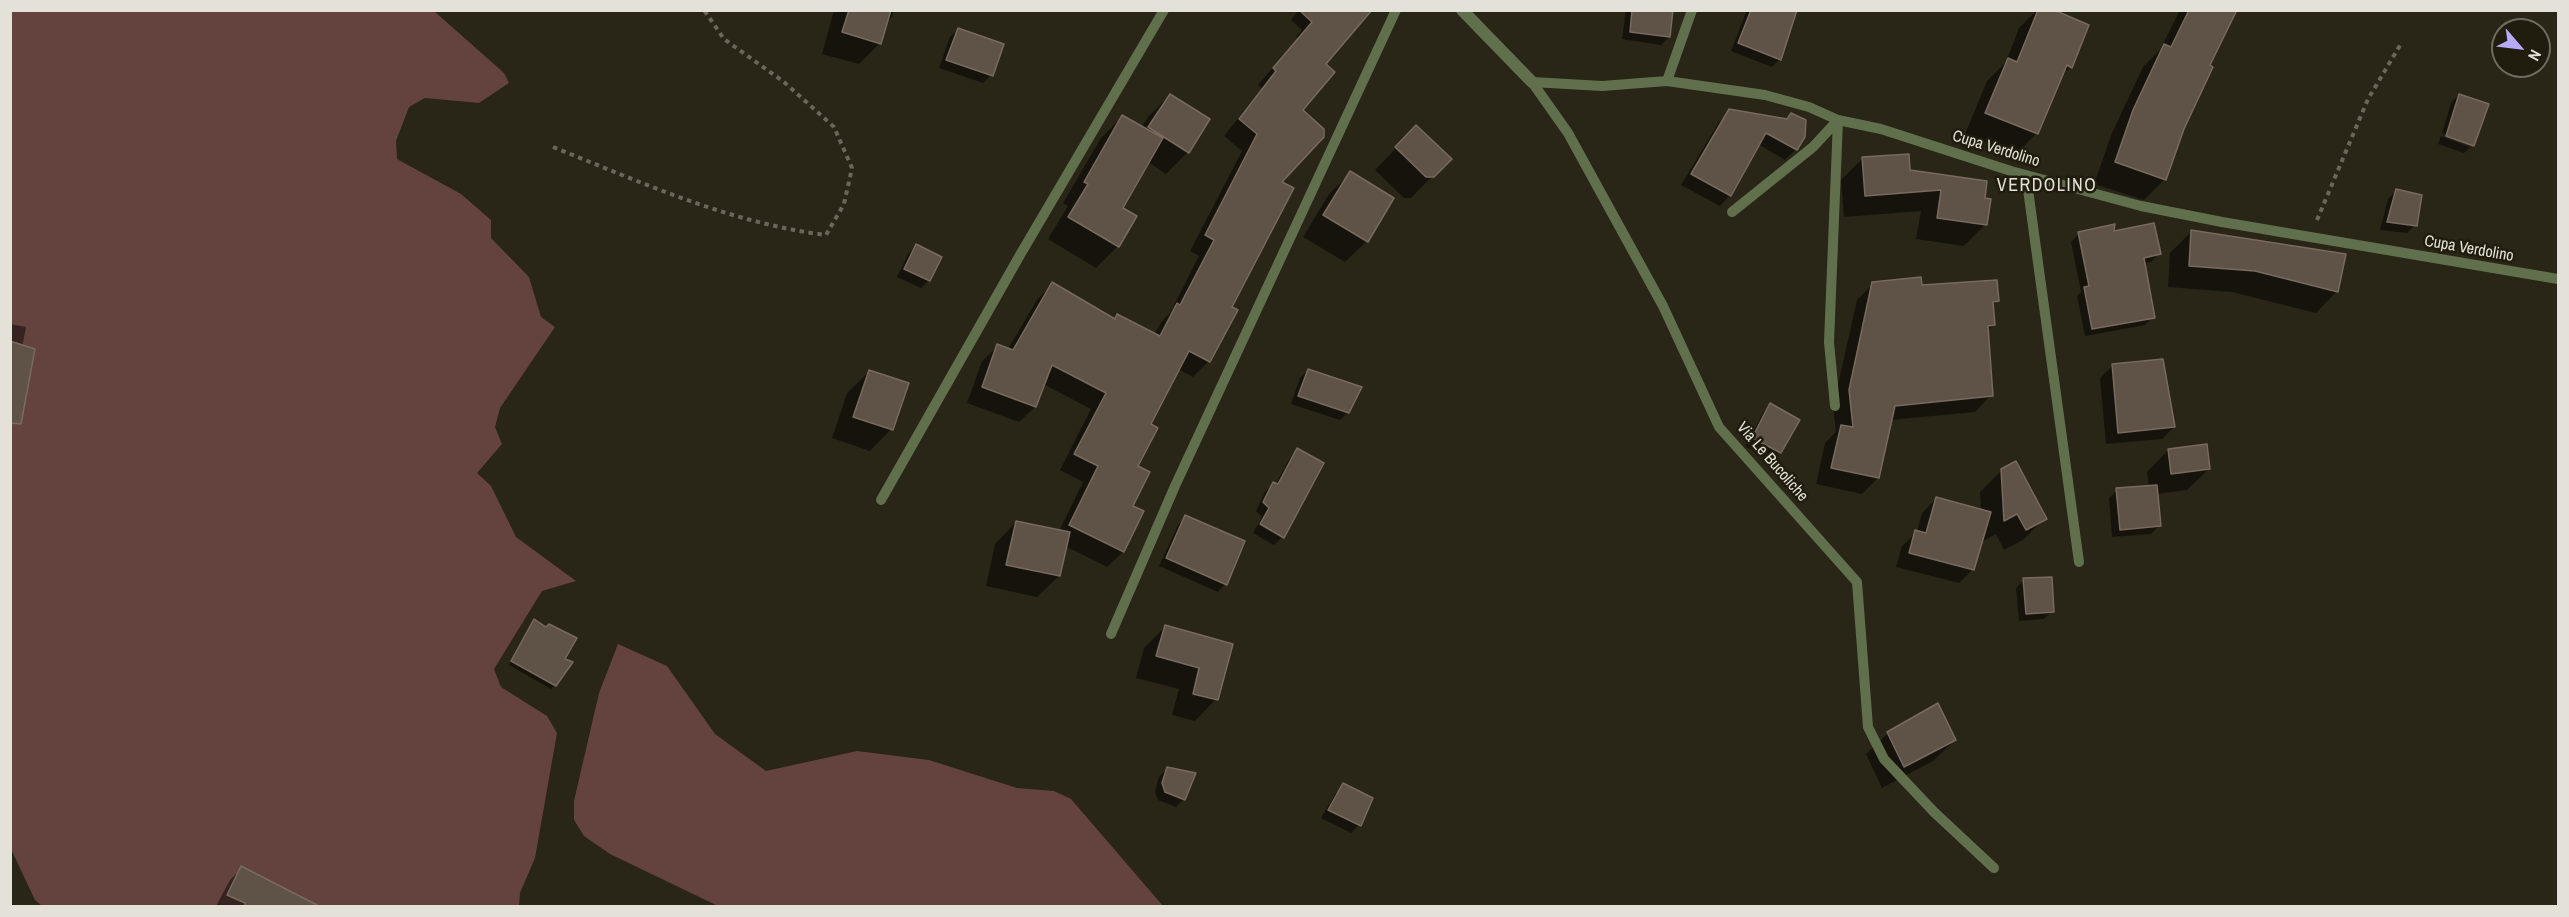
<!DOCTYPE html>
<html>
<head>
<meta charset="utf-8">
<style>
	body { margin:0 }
	#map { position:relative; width:2569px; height:917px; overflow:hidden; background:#292517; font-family:"Archivo Narrow",sans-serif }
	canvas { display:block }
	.frame { position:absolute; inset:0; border:12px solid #e3e1d8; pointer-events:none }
	.north { position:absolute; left:2491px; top:18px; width:60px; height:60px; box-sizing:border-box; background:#201c0e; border:2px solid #6e6b5f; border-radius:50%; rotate:118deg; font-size:16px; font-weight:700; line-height:24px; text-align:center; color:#e3e1d8 }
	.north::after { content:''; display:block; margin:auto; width:21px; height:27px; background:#b7abf8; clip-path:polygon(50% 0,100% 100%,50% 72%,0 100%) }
</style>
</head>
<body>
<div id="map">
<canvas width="2569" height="917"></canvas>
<div class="frame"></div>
<div class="north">N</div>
</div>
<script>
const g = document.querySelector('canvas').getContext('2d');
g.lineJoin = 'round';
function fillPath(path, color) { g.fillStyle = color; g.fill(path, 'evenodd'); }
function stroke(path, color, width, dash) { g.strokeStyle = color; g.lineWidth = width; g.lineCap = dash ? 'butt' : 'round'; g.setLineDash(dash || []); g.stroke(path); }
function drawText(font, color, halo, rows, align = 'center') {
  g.font = font + ' "Archivo Narrow",sans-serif'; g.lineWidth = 5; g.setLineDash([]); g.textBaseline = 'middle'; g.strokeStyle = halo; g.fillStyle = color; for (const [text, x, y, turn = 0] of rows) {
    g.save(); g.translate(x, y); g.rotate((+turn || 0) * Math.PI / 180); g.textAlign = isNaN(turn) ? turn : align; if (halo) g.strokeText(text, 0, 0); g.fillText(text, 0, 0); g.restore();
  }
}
fillPath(new Path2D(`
	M 10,11 L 434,11 L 504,73 L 509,83 L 479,103 L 425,98 L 409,107 L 396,141 L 397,159 L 461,194 L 491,220 L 491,238 L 529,277 L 541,317 L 555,327 L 500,408 L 495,427 L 502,444 L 477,473 L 491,486 L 516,537 L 576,581 L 542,591 L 494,669 L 501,687 L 547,716 L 557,733 L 535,858 L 520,893 L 519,906 L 42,906 L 35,900 L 10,847 Z
	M 618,644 L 667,666 L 715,734 L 766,771 L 857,751 L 929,760 L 1017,788 L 1054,791 L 1071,799 L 1163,906 L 718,906 L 610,854 L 584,836 L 574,820 L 574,801 L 599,693 Z`), '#64433e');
fillPath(new Path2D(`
	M 834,10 L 894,10 L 892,17 L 885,24 L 880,43 L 859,64 L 822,54 Z
	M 1299,10 L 1360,10 L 1324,64 L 1301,110 L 1280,183 L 1209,361 L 1193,377 L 1178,369 L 1149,424 L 1136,467 L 1131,507 L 1142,512 L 1123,552 L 1107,567 L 1065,546 L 1059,576 L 1037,597 L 986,586 L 995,544 L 1016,522 L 1059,531 L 1083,482 L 1060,470 L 1091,409 L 1043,384 L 1035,407 L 1019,422 L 967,403 L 982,361 L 998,346 L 1008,349 L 1037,300 L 1052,284 L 1114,320 L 1118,316 L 1154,335 L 1162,321 L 1170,313 L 1199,256 L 1190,251 L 1242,151 L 1224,136 L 1262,88 L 1258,85 L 1298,38 L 1296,37 L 1302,30 L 1291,20 Z
	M 1626,10 L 1671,10 L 1669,37 L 1661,45 L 1622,39 Z
	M 1747,10 L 1796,10 L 1780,59 L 1772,67 L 1731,51 Z
	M 2037,10 L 2050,10 L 2070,67 L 2060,77 L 2037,133 L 2015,155 L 1965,134 L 1987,81 L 2006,62 L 2019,28 Z
	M 2180,10 L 2235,10 L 2208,66 L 2165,179 L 2144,200 L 2094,184 L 2112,133 L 2143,67 L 2160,50 Z
	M 958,29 L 991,75 L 983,83 L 939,68 L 950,37 Z
	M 1170,95 L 1208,120 L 1188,152 L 1166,174 L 1148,162 L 1121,209 L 1135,217 L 1118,246 L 1096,268 L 1048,239 L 1068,206 L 1063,203 L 1101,138 L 1122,117 L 1141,128 L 1148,117 Z
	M 2459,95 L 2472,145 L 2464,153 L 2438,144 L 2441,136 L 2470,147 L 2470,143 L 2442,133 L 2451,103 Z
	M 1730,111 L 1786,120 L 1791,115 L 1796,149 L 1785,160 L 1758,144 L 1730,195 L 1720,206 L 1681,185 L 1719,122 Z
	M 1416,127 L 1449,159 L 1411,198 L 1404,198 L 1375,170 Z
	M 1863,158 L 1909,172 L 1983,199 L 1986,224 L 1964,246 L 1916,239 L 1921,211 L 1844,217 L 1841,180 Z
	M 1351,173 L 1367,241 L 1345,262 L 1303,237 L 1329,194 Z
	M 2396,191 L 2415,225 L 2407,233 L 2380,230 L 2388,199 Z
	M 2192,231 L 2337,291 L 2316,313 L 2232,292 L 2168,287 L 2170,253 Z
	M 2111,233 L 2159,254 L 2151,262 L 2144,263 L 2153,317 L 2145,325 L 2085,336 L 2077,296 L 2081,292 L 2071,242 L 2079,234 Z
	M 916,246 L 940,257 L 929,280 L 921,288 L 897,277 L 908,254 Z
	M 1873,284 L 1921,287 L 1997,301 L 1992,306 L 1994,325 L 1987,331 L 1991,395 L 1975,412 L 1890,420 L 1878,478 L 1862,494 L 1816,484 L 1825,443 L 1836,432 L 1833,407 L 1857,300 Z
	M 10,324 L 26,327 L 10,412 Z
	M 2112,366 L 2174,427 L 2162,439 L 2106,444 L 2100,378 Z
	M 1308,370 L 1348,412 L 1340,420 L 1291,404 L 1300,378 Z
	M 869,372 L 891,429 L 870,451 L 832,438 L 847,393 Z
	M 1771,405 L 1798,420 L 1779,452 L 1771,460 L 1745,446 L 1763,413 Z
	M 1298,450 L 1282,537 L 1274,545 L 1253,533 L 1262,517 L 1256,511 L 1265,492 L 1273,484 L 1275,485 L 1290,458 Z
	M 2168,450 L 2209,469 L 2187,490 L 2156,494 L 2159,526 L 2151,534 L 2112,537 L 2109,498 L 2117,490 L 2149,487 L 2147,472 Z
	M 2002,470 L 2045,518 L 2023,540 L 2004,550 L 1996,534 L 1981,542 L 1973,569 L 1959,583 L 1896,567 L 1902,546 L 1917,532 L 1922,513 L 1936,499 L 1981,511 L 1980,492 Z
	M 1186,517 L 1225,584 L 1218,592 L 1159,566 L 1178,525 Z
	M 2024,580 L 2052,611 L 2044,619 L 2019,621 L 2016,588 Z
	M 534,620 L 563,659 L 555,685 L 551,689 L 509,665 Z
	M 1165,627 L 1231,645 L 1216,699 L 1195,721 L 1172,715 L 1179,689 L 1136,678 L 1144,648 Z
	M 1888,733 L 1955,740 L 1933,761 L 1882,788 L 1866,754 Z
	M 1167,769 L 1184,799 L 1176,807 L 1158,800 L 1155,792 L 1159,777 Z
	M 1344,785 L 1359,825 L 1351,833 L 1321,818 L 1336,793 Z
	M 242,868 L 316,906 L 216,906 L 230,880 Z`), '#0007');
const building = new Path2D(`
	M 849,10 L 891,10 L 881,44 L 842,32 Z
	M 1299,10 L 1372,10 L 1326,64 L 1335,72 L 1303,110 L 1324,129 L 1324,137 L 1282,182 L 1294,188 L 1232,307 L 1238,310 L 1210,362 L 1189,351 L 1151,424 L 1158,428 L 1138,466 L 1150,472 L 1133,506 L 1144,511 L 1124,552 L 1069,525 L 1098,466 L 1074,454 L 1106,393 L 1052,365 L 1036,407 L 982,387 L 997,344 L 1013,350 L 1052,282 L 1115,319 L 1117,314 L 1160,336 L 1177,303 L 1180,305 L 1214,240 L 1205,235 L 1257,134 L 1239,119 L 1276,71 L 1273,68 L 1312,22 Z
	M 1632,10 L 1673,10 L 1670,37 L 1630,32 Z
	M 1751,10 L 1797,10 L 1781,60 L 1738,43 Z
	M 2038,10 L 2054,10 L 2089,25 L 2072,68 L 2067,65 L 2038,134 L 1985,113 L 2008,58 L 2017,62 Z
	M 2189,10 L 2237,10 L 2210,65 L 2213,67 L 2184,129 L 2166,180 L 2115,162 L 2133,110 L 2164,44 L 2171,47 Z
	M 958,28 L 1004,44 L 993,76 L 946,60 Z
	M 1170,94 L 1210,119 L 1189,153 L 1148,127 Z
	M 2459,94 L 2489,104 L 2474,146 L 2446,136 Z
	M 1729,109 L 1787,119 L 1791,113 L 1806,120 L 1805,137 L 1797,150 L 1766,133 L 1731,196 L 1691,174 Z
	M 1122,115 L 1163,138 L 1123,208 L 1137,216 L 1119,247 L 1068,217 L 1088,184 L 1084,182 Z
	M 1416,125 L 1452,159 L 1434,177 L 1426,177 L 1395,147 Z
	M 1909,154 L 1910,170 L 1987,181 L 1985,198 L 1991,199 L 1987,225 L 1937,218 L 1941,190 L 1865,196 L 1862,157 Z
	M 1350,171 L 1394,198 L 1368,242 L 1323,215 Z
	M 2396,189 L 2422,195 L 2417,226 L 2387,222 Z
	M 2154,223 L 2161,254 L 2144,258 L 2155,318 L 2092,329 L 2084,287 L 2089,286 L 2078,232 L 2115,224 L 2114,231 Z
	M 2191,230 L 2346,254 L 2338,292 L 2255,271 L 2189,266 Z
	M 916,244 L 942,257 L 930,281 L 904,269 Z
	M 1921,277 L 1922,285 L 1997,280 L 1999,301 L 1993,302 L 1995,325 L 1988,326 L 1993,396 L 1895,406 L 1879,478 L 1831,468 L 1841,425 L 1853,427 L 1849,390 L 1872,282 Z
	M 10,341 L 35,349 L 21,424 L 10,423 Z
	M 2163,359 L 2175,427 L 2118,433 L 2112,364 Z
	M 1308,369 L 1362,387 L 1349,413 L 1298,396 Z
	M 869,370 L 909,383 L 893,430 L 853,417 Z
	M 1770,403 L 1800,420 L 1781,453 L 1752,438 Z
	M 2207,444 L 2210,469 L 2171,474 L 2168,449 Z
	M 1297,448 L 1324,463 L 1284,538 L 1260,524 L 1269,508 L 1263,502 L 1273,482 L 1278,484 Z
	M 2016,461 L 2047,519 L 2026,530 L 2017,514 L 2004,521 L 2001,469 Z
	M 2157,485 L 2161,526 L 2120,530 L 2116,488 Z
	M 1936,497 L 1991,512 L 1974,570 L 1909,553 L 1915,530 L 1926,533 Z
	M 1185,515 L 1245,541 L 1227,585 L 1166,558 Z
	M 1016,521 L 1070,532 L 1060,576 L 1006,565 Z
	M 2052,577 L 2054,612 L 2026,614 L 2023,578 Z
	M 534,619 L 546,627 L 549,624 L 577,638 L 565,659 L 573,662 L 556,686 L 511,661 Z
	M 1165,625 L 1233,644 L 1218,700 L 1193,694 L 1199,668 L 1156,656 Z
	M 1938,703 L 1956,740 L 1904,767 L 1887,732 Z
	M 1167,767 L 1196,773 L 1185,800 L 1165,792 L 1162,783 Z
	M 1343,783 L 1373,798 L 1361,826 L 1328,810 Z
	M 241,866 L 319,906 L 245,906 L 245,903 L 227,895 Z`);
fillPath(building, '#5f5247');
stroke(building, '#786a5f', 1.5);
stroke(new Path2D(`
	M 553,147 C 643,183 730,223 826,235 L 844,204 L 852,168 L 834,127 L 784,82 L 724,39 L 704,10
	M 2317,220 L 2368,99 L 2402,42`), '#6a665a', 4, [4.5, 4.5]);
stroke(new Path2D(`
	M 1667,81 L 1692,10
	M 1532,82 L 1602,86 L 1667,81 L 1765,95 L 1809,107 L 1838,120 L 1881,129 L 2011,171 L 2141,206 L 2222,222 L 2558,279
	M 1532,82 L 1568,133 L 1663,306 L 1719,427 L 1857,582 L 1868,727 L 1884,759 L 1934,812 L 1994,868
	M 2026,175 L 2079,562
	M 1732,212 L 1813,147 L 1838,120
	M 1835,406 L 1829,342 L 1838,120
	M 881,500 L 1020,255 L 1164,10
	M 1111,634 L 1175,486 L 1396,10`), '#61704c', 10);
stroke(new Path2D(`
	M 1462,10 L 1532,82`), '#61704c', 12);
drawText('16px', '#e3e1d8', '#201c0e', [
	["Cupa Verdolino",1996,149,17],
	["Cupa Verdolino",2469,249,10],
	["Via Le Bucoliche",1772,462,49]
]);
g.letterSpacing = '1.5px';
drawText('18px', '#e3e1d8', '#201c0e', [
	["VERDOLINO",2047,186]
]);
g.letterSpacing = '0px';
</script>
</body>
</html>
